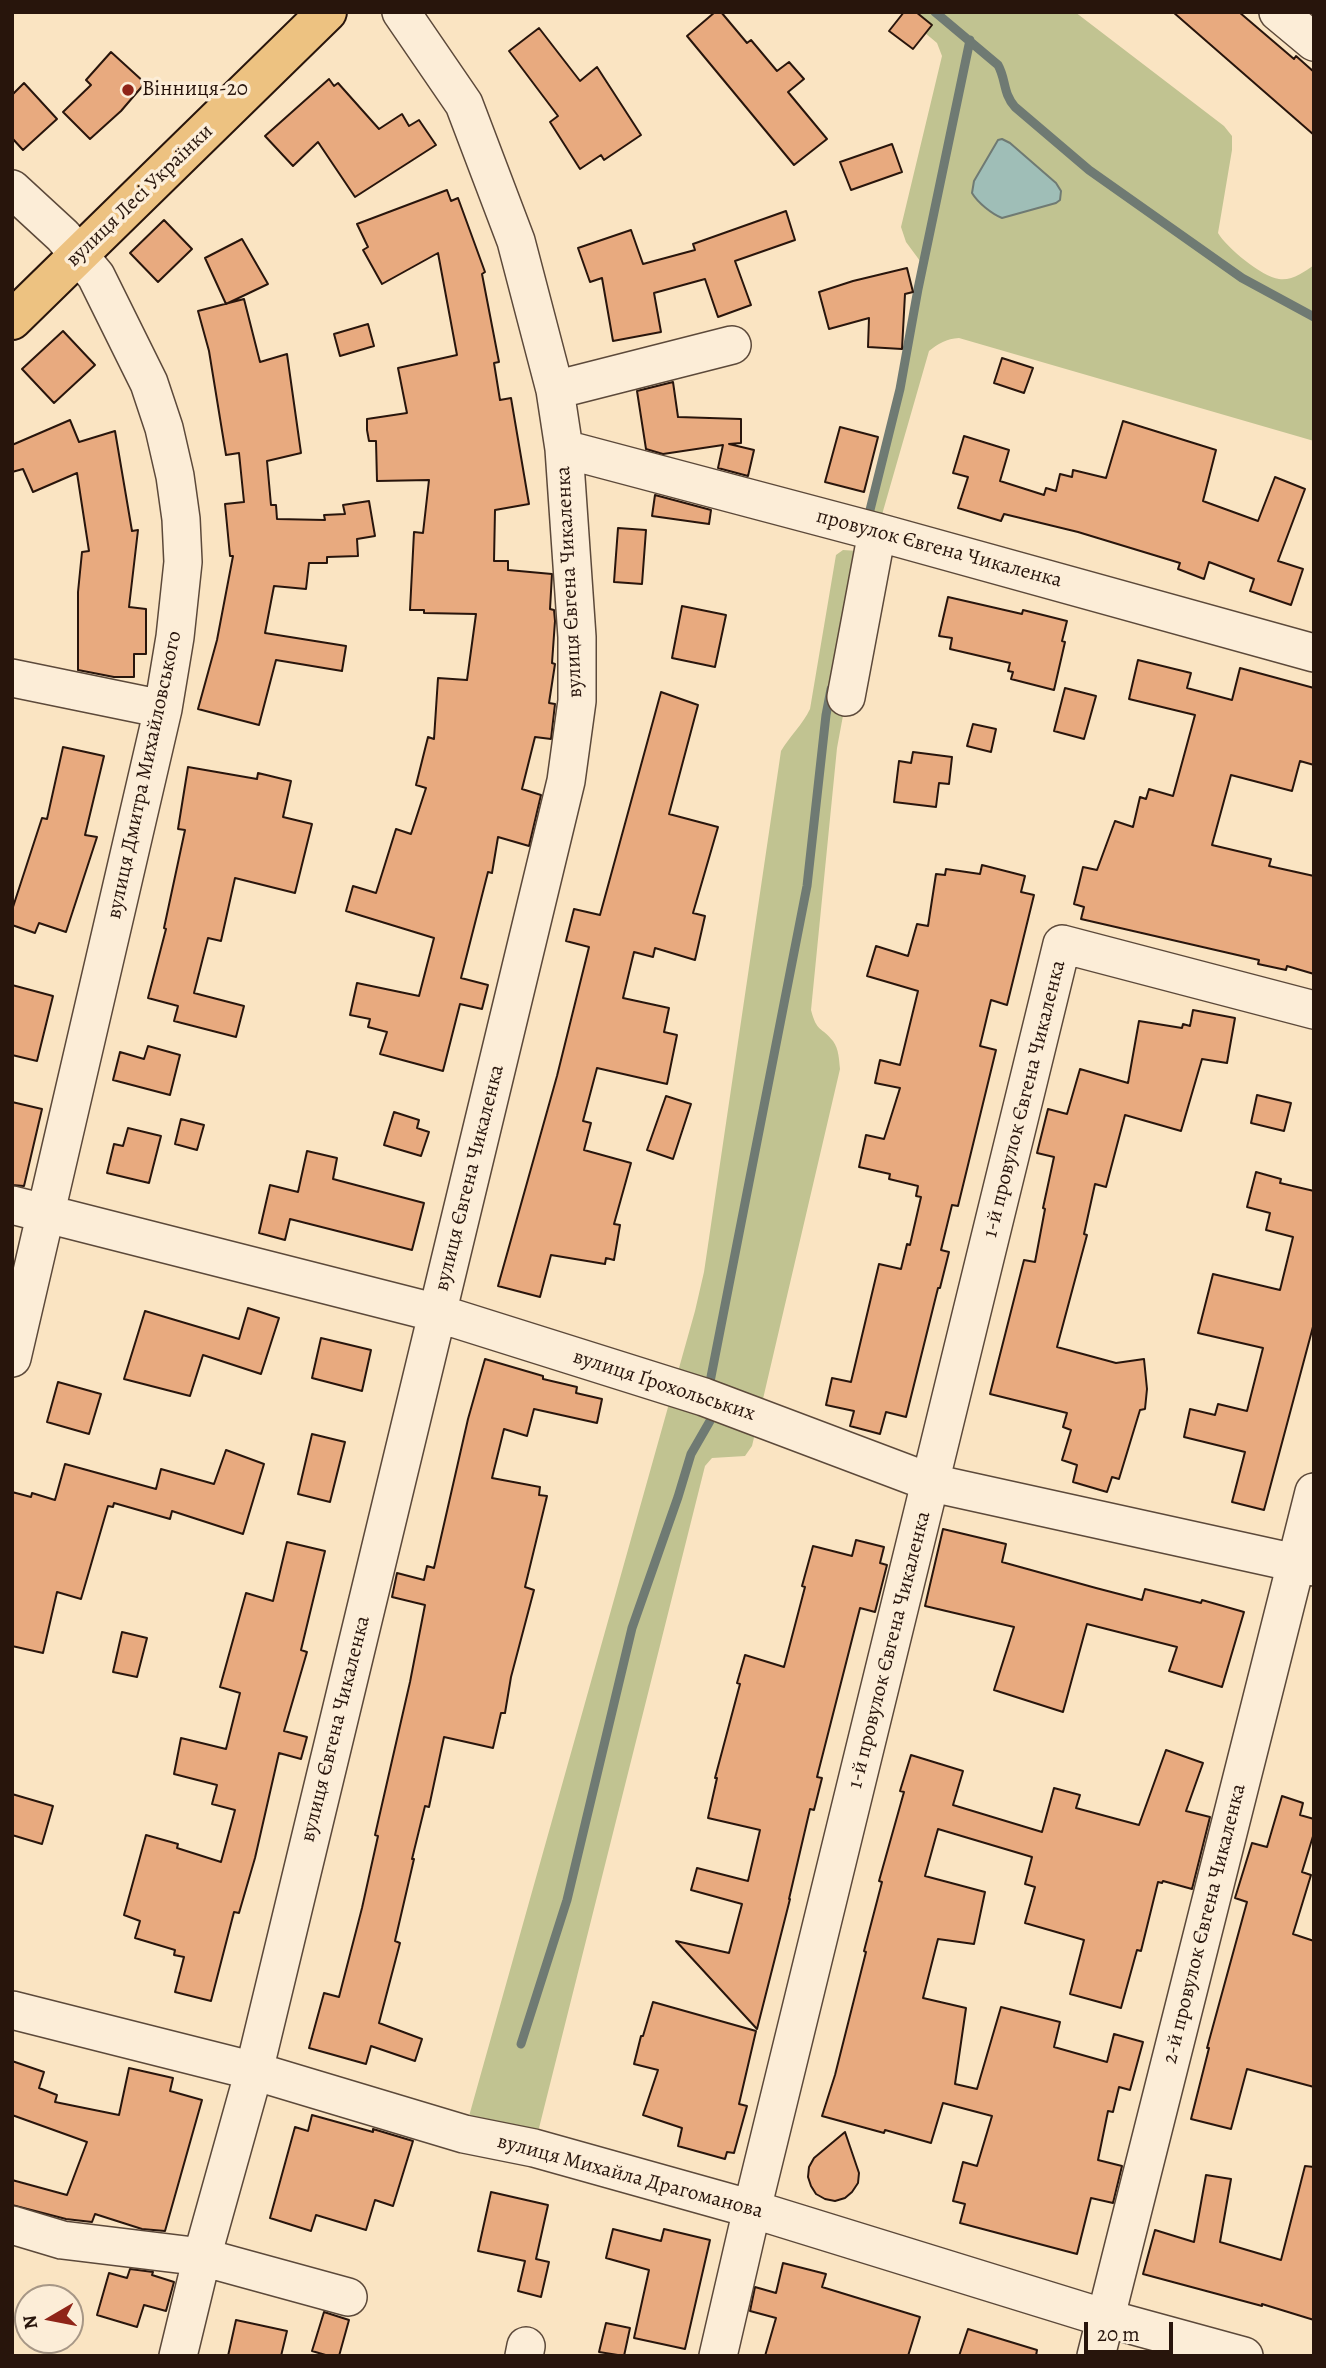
<!DOCTYPE html>
<html>
<head>
<meta charset="utf-8">
<style>
	body { margin:0 }
	#map { position:relative; width:1326px; height:2368px; overflow:hidden; background:#fae4c2; font-family:Alegreya,serif }
	canvas { display:block }
	.frame { position:absolute; inset:0; border:14px solid #28150c; pointer-events:none }
	.north { position:absolute; left:14px; top:2284px; width:70px; height:70px; box-sizing:border-box; background:#fcedd7; border:2px solid #a79786; border-radius:50%; rotate:260deg; font-size:19px; font-weight:700; line-height:28px; text-align:center; color:#28150c }
	.north::after { content:''; display:block; margin:auto; width:24px; height:32px; background:#8f2418; clip-path:polygon(50% 0,100% 100%,50% 72%,0 100%) }
	.scale { position:absolute; left:1084px; top:2322px; width:89px; height:32px; box-sizing:border-box; border:4px solid #28150c; border-top:0; padding-left:9px; font-size:21px; line-height:24px; white-space:nowrap; color:#28150c; -webkit-text-stroke:5px #fcedd7; paint-order:stroke }
</style>
</head>
<body>
<div id="map">
<canvas width="1326" height="2368"></canvas>
<div class="frame"></div>
<div class="north">N</div>
<div class="scale">20 m</div>
</div>
<script>
const g = document.querySelector('canvas').getContext('2d');
g.lineJoin = 'round';
function fillPath(path, color) { g.fillStyle = color; g.fill(path, 'evenodd'); }
function stroke(path, color, width, dash) { g.strokeStyle = color; g.lineWidth = width; g.lineCap = dash ? 'butt' : 'round'; g.setLineDash(dash || []); g.stroke(path); }
function drawText(font, color, halo, rows, align = 'center') {
  g.font = font + ' Alegreya,serif'; g.lineWidth = 7; g.setLineDash([]); g.textBaseline = 'middle'; g.strokeStyle = halo; g.fillStyle = color; for (const [text, x, y, turn = 0] of rows) {
    g.save(); g.translate(x, y); g.rotate((+turn || 0) * Math.PI / 180); g.textAlign = isNaN(turn) ? turn : align; if (halo) g.strokeText(text, 0, 0); g.fillText(text, 0, 0); g.restore();
  }
}
fillPath(new Path2D(`
	M 900,12 L 1075,12 L 1224,126 L 1232,136 L 1232,150 L 1218,233 C 1226,247 1262,277 1279,279 C 1292,281 1304,272 1314,265 L 1314,441 L 959,338 C 946,339 939,343 929,351 L 877,532 L 837,748 L 811,1010 C 817,1033 821,1026 833,1041 C 839,1049 839,1060 840,1069 L 752,1446 L 745,1456 L 712,1458 L 705,1466 L 534,2148 L 464,2134 L 695,1311 L 704,1272 L 781,751 C 790,736 803,724 810,709 L 836,555 L 843,550 L 858,551 L 869,514 L 923,265 L 906,242 L 901,227 L 942,56 L 937,43 Z`), '#c1c391');
const water = new Path2D(`
	M 1002,139 L 1010,143 L 1056,183 L 1061,191 L 1060,200 L 1056,203 L 1002,218 C 992,214 978,203 972,193 L 974,181 L 998,140 Z`);
fillPath(water, '#9fbeb7');
stroke(water, '#6f7a73', 2);
stroke(new Path2D(`
	M 935,12 L 998,65 C 1006,79 1003,94 1015,107 L 1089,170 L 1242,278 L 1314,317
	M 869,514 L 900,389 L 918,289 L 970,40
	M 709,1387 L 807,886 L 826,715 L 831,689
	M 521,2044 L 567,1900 L 632,1628 L 678,1497 L 691,1454 L 710,1421`), '#6f7a73', 9);
const building = new Path2D(`
	M 715,12 L 721,12 L 747,43 L 751,40 L 777,71 L 789,62 L 804,79 L 788,92 L 827,139 L 794,165 L 687,36 Z
	M 904,12 L 916,12 L 932,25 L 913,49 L 889,31 Z
	M 1173,12 L 1239,12 L 1294,59 L 1296,56 L 1314,72 L 1314,135 Z
	M 539,28 L 580,81 L 597,67 L 641,135 L 604,160 L 601,155 L 580,169 L 550,122 L 558,116 L 509,51 Z
	M 111,52 L 145,83 L 121,111 L 90,139 L 63,112 L 91,85 L 86,80 Z
	M 329,79 L 334,86 L 338,83 L 379,129 L 402,114 L 409,126 L 419,120 L 436,145 L 355,197 L 318,142 L 293,166 L 265,136 Z
	M 24,83 L 57,119 L 23,150 L 12,138 L 12,95 Z
	M 892,144 L 902,172 L 851,190 L 840,162 Z
	M 447,190 L 451,201 L 458,198 L 485,272 L 482,274 L 499,362 L 494,363 L 500,400 L 511,398 L 529,504 L 495,510 L 494,561 L 508,561 L 508,570 L 552,574 L 550,609 L 554,610 L 555,621 L 552,663 L 555,664 L 549,703 L 555,704 L 551,739 L 535,737 L 522,789 L 541,795 L 529,846 L 498,837 L 492,873 L 488,872 L 461,978 L 488,985 L 482,1009 L 460,1004 L 443,1071 L 380,1054 L 387,1032 L 368,1027 L 370,1019 L 350,1015 L 357,983 L 419,996 L 434,938 L 346,911 L 353,886 L 376,893 L 396,829 L 411,834 L 426,788 L 416,785 L 428,737 L 434,739 L 438,678 L 467,680 L 476,614 L 424,613 L 424,610 L 410,610 L 414,532 L 423,533 L 429,480 L 377,481 L 376,441 L 369,441 L 367,430 L 367,419 L 407,413 L 398,368 L 457,355 L 438,253 L 382,284 L 363,250 L 368,247 L 357,224 Z
	M 786,211 L 795,240 L 735,261 L 751,305 L 718,317 L 705,279 L 654,293 L 661,332 L 613,341 L 602,278 L 590,282 L 578,248 L 631,230 L 643,264 L 695,250 L 693,244 Z
	M 164,220 L 192,249 L 158,282 L 130,253 Z
	M 242,239 L 268,284 L 226,304 L 205,258 Z
	M 907,268 L 913,292 L 905,294 L 902,349 L 868,347 L 869,318 L 829,329 L 819,292 L 853,281 Z
	M 244,299 L 260,362 L 287,354 L 301,453 L 267,461 L 271,505 L 276,505 L 277,519 L 325,520 L 324,515 L 345,514 L 343,505 L 369,501 L 375,536 L 357,539 L 358,556 L 327,557 L 327,563 L 309,563 L 306,589 L 274,586 L 265,633 L 346,646 L 342,671 L 276,660 L 259,725 L 198,709 L 217,640 L 233,556 L 230,556 L 225,504 L 244,502 L 239,453 L 226,455 L 209,351 L 198,311 Z
	M 368,324 L 374,346 L 340,356 L 334,334 Z
	M 63,331 L 95,365 L 54,403 L 22,369 Z
	M 1002,358 L 1033,368 L 1024,393 L 994,383 Z
	M 673,382 L 678,417 L 741,419 L 741,443 L 729,444 L 754,450 L 748,476 L 718,468 L 723,445 L 663,454 L 646,449 L 637,391 Z
	M 70,420 L 79,442 L 115,431 L 132,531 L 138,530 L 129,607 L 146,609 L 146,654 L 134,654 L 134,677 L 114,677 L 78,670 L 78,592 L 82,552 L 89,551 L 77,473 L 33,492 L 23,469 L 12,472 L 12,445 Z
	M 1123,421 L 1216,450 L 1203,501 L 1258,521 L 1275,477 L 1305,489 L 1278,561 L 1303,569 L 1291,605 L 1250,591 L 1254,579 L 1209,562 L 1204,579 L 1178,569 L 1180,563 L 1078,532 L 1004,514 L 1001,521 L 958,508 L 968,477 L 953,473 L 964,436 L 1009,450 L 1000,481 L 1044,495 L 1046,488 L 1056,491 L 1060,474 L 1072,477 L 1073,470 L 1106,478 Z
	M 840,427 L 878,437 L 864,492 L 825,482 Z
	M 655,495 L 711,510 L 709,524 L 652,516 Z
	M 618,528 L 646,530 L 642,584 L 614,582 Z
	M 948,597 L 1022,614 L 1023,610 L 1067,621 L 1062,641 L 1065,642 L 1054,690 L 1011,679 L 1013,672 L 1008,671 L 1010,663 L 950,649 L 952,638 L 939,636 Z
	M 682,606 L 726,615 L 715,667 L 672,658 Z
	M 1138,660 L 1191,673 L 1187,688 L 1232,700 L 1240,668 L 1314,688 L 1314,765 L 1300,761 L 1292,791 L 1231,775 L 1212,845 L 1271,859 L 1269,866 L 1314,876 L 1314,974 L 1287,966 L 1286,970 L 1258,964 L 1259,960 L 1081,919 L 1084,907 L 1074,904 L 1083,867 L 1097,870 L 1115,821 L 1133,827 L 1140,797 L 1146,799 L 1149,789 L 1173,796 L 1195,715 L 1129,699 Z
	M 1065,688 L 1096,696 L 1084,739 L 1054,731 Z
	M 661,692 L 698,705 L 669,814 L 718,827 L 693,913 L 705,916 L 695,960 L 655,948 L 653,957 L 634,952 L 623,998 L 669,1008 L 664,1032 L 677,1035 L 667,1084 L 597,1068 L 583,1121 L 591,1123 L 584,1150 L 631,1163 L 614,1224 L 620,1225 L 614,1260 L 606,1258 L 605,1264 L 551,1255 L 540,1297 L 498,1286 L 557,1076 L 589,947 L 566,941 L 574,909 L 600,915 Z
	M 973,724 L 996,729 L 991,752 L 967,746 Z
	M 63,747 L 104,756 L 85,835 L 97,837 L 66,932 L 39,923 L 35,933 L 12,925 L 12,910 L 42,818 L 47,819 Z
	M 913,752 L 952,757 L 949,784 L 939,783 L 936,807 L 894,802 L 899,761 L 911,763 Z
	M 188,767 L 257,779 L 258,773 L 291,781 L 283,817 L 312,824 L 295,893 L 235,878 L 221,941 L 208,938 L 194,993 L 244,1006 L 236,1037 L 174,1021 L 178,1006 L 148,998 L 166,929 L 164,928 L 185,830 L 178,829 Z
	M 982,865 L 1025,876 L 1021,892 L 1034,895 L 1007,1005 L 991,1000 L 980,1046 L 996,1050 L 958,1206 L 952,1205 L 941,1250 L 949,1252 L 940,1288 L 938,1288 L 906,1417 L 886,1412 L 880,1434 L 850,1426 L 854,1411 L 826,1405 L 832,1378 L 851,1382 L 879,1264 L 901,1269 L 907,1244 L 910,1245 L 921,1197 L 916,1196 L 918,1186 L 889,1179 L 890,1174 L 859,1167 L 866,1135 L 884,1139 L 900,1088 L 875,1083 L 880,1060 L 900,1065 L 918,991 L 867,976 L 876,946 L 908,956 L 917,924 L 928,926 L 936,874 L 945,875 L 946,869 L 980,874 Z
	M 12,985 L 53,996 L 37,1061 L 12,1055 Z
	M 1193,1010 L 1235,1018 L 1227,1063 L 1202,1059 L 1181,1131 L 1125,1115 L 1106,1187 L 1095,1184 L 1084,1234 L 1087,1235 L 1057,1347 L 1116,1363 L 1144,1359 L 1147,1389 L 1145,1409 L 1140,1410 L 1119,1479 L 1112,1477 L 1107,1492 L 1073,1482 L 1077,1465 L 1062,1460 L 1071,1430 L 1063,1427 L 1067,1413 L 990,1394 L 1024,1260 L 1035,1262 L 1045,1209 L 1043,1208 L 1054,1157 L 1037,1153 L 1048,1109 L 1067,1114 L 1080,1069 L 1128,1083 L 1139,1021 L 1182,1028 L 1183,1024 L 1190,1026 Z
	M 148,1046 L 180,1055 L 170,1095 L 113,1080 L 120,1052 L 144,1059 Z
	M 1257,1095 L 1291,1103 L 1284,1131 L 1251,1123 Z
	M 666,1096 L 691,1104 L 673,1159 L 647,1150 Z
	M 12,1102 L 42,1109 L 24,1186 L 12,1185 Z
	M 394,1112 L 419,1120 L 417,1128 L 429,1132 L 421,1156 L 384,1145 Z
	M 181,1119 L 204,1125 L 197,1150 L 175,1144 Z
	M 128,1128 L 161,1136 L 149,1183 L 107,1173 L 114,1144 L 123,1146 Z
	M 307,1151 L 337,1158 L 333,1179 L 424,1203 L 412,1250 L 290,1219 L 285,1240 L 259,1233 L 270,1185 L 298,1192 Z
	M 1256,1172 L 1281,1179 L 1280,1183 L 1314,1191 L 1314,1323 L 1264,1510 L 1232,1502 L 1245,1452 L 1184,1437 L 1190,1409 L 1215,1415 L 1218,1404 L 1247,1411 L 1263,1348 L 1198,1333 L 1213,1274 L 1280,1290 L 1293,1237 L 1266,1230 L 1270,1213 L 1247,1207 Z
	M 248,1308 L 279,1318 L 261,1374 L 203,1355 L 190,1396 L 124,1379 L 145,1311 L 239,1339 Z
	M 321,1338 L 371,1350 L 362,1391 L 312,1378 Z
	M 485,1359 L 543,1376 L 543,1379 L 577,1387 L 576,1393 L 602,1399 L 597,1423 L 534,1409 L 527,1436 L 504,1429 L 492,1478 L 540,1487 L 539,1495 L 547,1496 L 525,1587 L 534,1590 L 511,1677 L 505,1713 L 501,1713 L 493,1748 L 444,1737 L 429,1807 L 425,1806 L 412,1859 L 414,1859 L 395,1941 L 400,1943 L 379,2023 L 422,2039 L 415,2061 L 371,2046 L 366,2064 L 309,2048 L 324,1993 L 339,1997 L 362,1908 L 378,1836 L 375,1835 L 410,1682 L 425,1605 L 392,1597 L 397,1573 L 424,1580 L 427,1566 L 434,1568 L 468,1419 Z
	M 58,1382 L 101,1394 L 89,1434 L 47,1422 Z
	M 312,1434 L 345,1442 L 330,1502 L 298,1494 Z
	M 226,1450 L 264,1464 L 243,1534 L 172,1511 L 170,1519 L 114,1503 L 113,1507 L 108,1506 L 81,1599 L 57,1592 L 43,1653 L 12,1646 L 12,1492 L 31,1497 L 32,1493 L 55,1500 L 65,1464 L 156,1489 L 161,1469 L 214,1484 Z
	M 943,1529 L 1006,1544 L 1002,1562 L 1096,1588 L 1142,1600 L 1145,1589 L 1201,1603 L 1202,1600 L 1244,1612 L 1222,1687 L 1169,1671 L 1177,1647 L 1087,1624 L 1063,1712 L 994,1690 L 1014,1627 L 925,1606 Z
	M 856,1540 L 884,1547 L 880,1563 L 887,1565 L 875,1612 L 860,1608 L 817,1777 L 822,1778 L 814,1810 L 810,1809 L 789,1899 L 790,1899 L 757,2029 L 676,1941 L 729,1953 L 742,1904 L 691,1890 L 697,1868 L 748,1881 L 760,1830 L 708,1818 L 717,1778 L 715,1778 L 740,1684 L 737,1683 L 745,1655 L 784,1667 L 805,1587 L 802,1586 L 813,1546 L 852,1556 Z
	M 287,1542 L 325,1551 L 301,1650 L 307,1652 L 284,1731 L 307,1737 L 301,1759 L 279,1753 L 255,1858 L 239,1913 L 234,1912 L 211,2001 L 175,1992 L 184,1957 L 174,1955 L 175,1950 L 135,1938 L 140,1921 L 124,1915 L 146,1835 L 178,1844 L 177,1848 L 221,1862 L 235,1810 L 212,1804 L 217,1785 L 174,1774 L 181,1738 L 226,1749 L 240,1693 L 220,1687 L 246,1593 L 273,1601 Z
	M 122,1632 L 147,1638 L 137,1677 L 113,1672 Z
	M 1166,1750 L 1203,1763 L 1186,1811 L 1210,1817 L 1192,1889 L 1163,1881 L 1162,1883 L 1158,1882 L 1141,1951 L 1137,1950 L 1121,2008 L 1070,1994 L 1084,1940 L 1025,1923 L 1035,1887 L 1025,1884 L 1032,1857 L 938,1829 L 925,1876 L 985,1892 L 974,1944 L 938,1939 L 923,1998 L 966,2008 L 955,2084 L 977,2089 L 1001,2007 L 1060,2022 L 1054,2047 L 1107,2062 L 1114,2034 L 1143,2042 L 1130,2090 L 1119,2087 L 1113,2112 L 1108,2111 L 1098,2160 L 1122,2166 L 1113,2203 L 1091,2198 L 1077,2254 L 960,2223 L 965,2204 L 953,2201 L 963,2162 L 977,2166 L 992,2116 L 943,2103 L 931,2143 L 885,2130 L 884,2133 L 822,2116 L 835,2075 L 866,1952 L 864,1951 L 882,1882 L 879,1881 L 904,1792 L 900,1791 L 911,1755 L 963,1771 L 953,1805 L 1042,1832 L 1054,1788 L 1080,1795 L 1076,1808 L 1139,1825 Z
	M 12,1794 L 53,1806 L 42,1844 L 12,1835 Z
	M 1282,1796 L 1303,1803 L 1300,1815 L 1314,1819 L 1314,1833 L 1302,1872 L 1311,1875 L 1293,1934 L 1314,1941 L 1314,2087 L 1247,2069 L 1231,2129 L 1191,2119 L 1209,2048 L 1207,2048 L 1247,1902 L 1235,1898 L 1252,1843 L 1267,1847 Z
	M 653,2002 L 756,2031 L 739,2104 L 747,2106 L 734,2153 L 727,2152 L 725,2159 L 678,2146 L 682,2128 L 643,2115 L 658,2070 L 634,2064 L 641,2036 L 643,2036 Z
	M 12,2061 L 44,2072 L 39,2088 L 57,2095 L 55,2102 L 119,2115 L 129,2068 L 173,2078 L 170,2091 L 202,2100 L 165,2231 L 142,2229 L 95,2214 L 92,2222 L 66,2219 L 12,2205 L 12,2180 L 67,2195 L 87,2142 L 12,2115 Z
	M 312,2115 L 373,2132 L 373,2129 L 413,2141 L 393,2206 L 375,2200 L 366,2230 L 316,2215 L 311,2231 L 270,2218 L 295,2127 L 308,2131 Z
	M 845,2132 L 859,2173 L 858,2183 L 852,2192 L 845,2198 L 835,2201 L 825,2199 L 816,2194 L 811,2186 L 808,2177 L 809,2167 L 814,2158 Z
	M 1305,2166 L 1314,2167 L 1314,2320 L 1262,2304 L 1262,2306 L 1143,2274 L 1155,2230 L 1194,2242 L 1206,2175 L 1231,2179 L 1220,2242 L 1281,2260 Z
	M 491,2192 L 548,2205 L 536,2259 L 549,2262 L 541,2297 L 518,2291 L 525,2261 L 478,2251 Z
	M 613,2229 L 661,2241 L 664,2229 L 710,2240 L 685,2349 L 634,2338 L 649,2270 L 606,2258 Z
	M 783,2263 L 826,2274 L 822,2287 L 920,2317 L 908,2356 L 765,2356 L 776,2318 L 750,2311 L 755,2287 L 776,2293 Z
	M 130,2269 L 153,2272 L 152,2275 L 174,2282 L 166,2311 L 144,2305 L 137,2327 L 97,2315 L 109,2273 L 127,2278 Z
	M 324,2312 L 349,2320 L 339,2356 L 329,2356 L 312,2351 Z
	M 236,2320 L 287,2331 L 281,2356 L 228,2356 Z
	M 606,2323 L 630,2328 L 624,2356 L 599,2352 Z
	M 968,2329 L 1037,2350 L 1036,2356 L 959,2356 Z`);
fillPath(building, '#e8aa7f');
stroke(building, '#28150c', 2);
const minor = new Path2D(`
	M 1278,12 L 1314,42
	M 12,189 L 63,236 L 96,276 L 149,383 L 164,428 L 175,476 L 181,519 L 183,562 L 175,637 L 163,709 L 12,1358
	M 555,390 L 732,345
	M 564,449 L 877,532 L 1314,653
	M 12,678 L 163,709
	M 846,697 L 877,532
	M 12,1205 L 437,1313 L 704,1397 L 932,1483 L 1314,1567
	M 12,2010 L 254,2071 L 464,2134 L 534,2148 L 752,2209 L 1105,2318 L 1244,2356
	M 12,2225 L 62,2240 L 202,2257 L 348,2297
	M 178,2356 L 202,2257 L 254,2071 L 566,781 L 577,701 L 577,637 L 564,449 L 555,390 L 516,241 L 464,104 L 401,12
	M 524,2356 L 526,2346
	M 718,2356 L 752,2209 L 1062,944 L 1314,1010
	M 1096,2356 L 1314,1492`);
const major = new Path2D(`
	M 12,320 L 327,12`);
stroke(minor, '#5c493a', 40);
stroke(major, '#28150c', 42);
stroke(minor, '#fcedd7', 37);
stroke(major, '#edc281', 38);
for (const [x, y, r, color] of [
	[128,90,7,"#8f2418"]
]) { const dot = new Path2D(); dot.arc(x, y, r, 0, 2 * Math.PI); g.fillStyle = color; g.fill(dot); stroke(dot, '#fcedd7', 2.5); }
drawText('21px', '#28150c', '#fcedd7', [
	["Вінниця-20",142,90]
], 'left');
drawText('21px', '#28150c', '#fcedd7', [
	["вулиця Лесі Українки",140,196,-44],
	["провулок Євгена Чикаленка",939,549,15],
	["вулиця Євгена Чикаленка",570,582,-93],
	["вулиця Дмитра Михайловського",145,775,-78],
	["1-й провулок Євгена Чикаленка",1025,1099,-76],
	["вулиця Євгена Чикаленка",470,1178,-76],
	["вулиця Ґрохольських",664,1386,18],
	["1-й провулок Євгена Чикаленка",890,1650,-76],
	["вулиця Євгена Чикаленка",336,1729,-76],
	["2-й провулок Євгена Чикаленка",1205,1924,-76],
	["вулиця Михайла Драгоманова",630,2177,15]
]);
</script>
</body>
</html>
